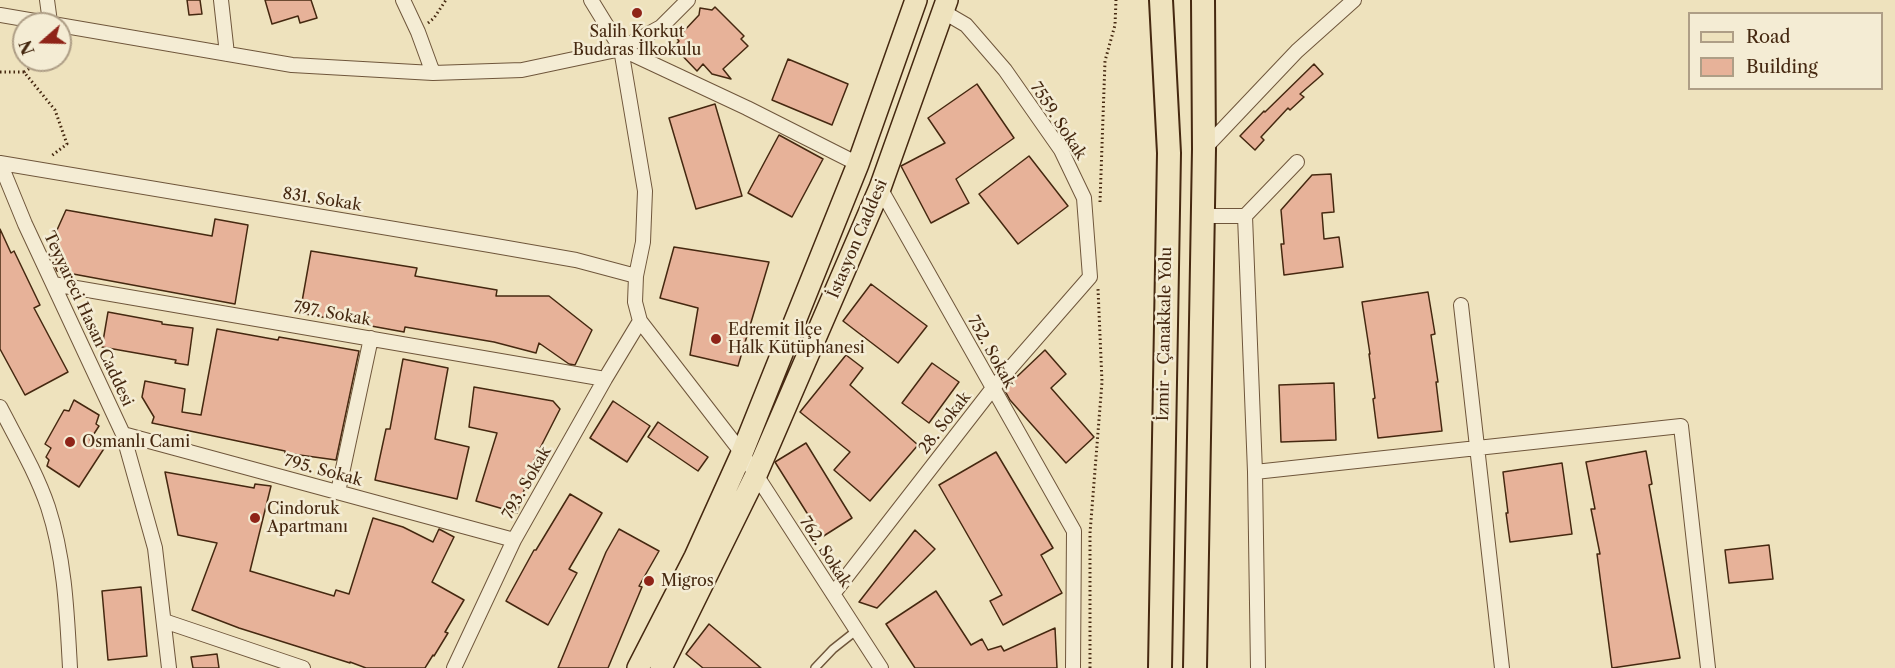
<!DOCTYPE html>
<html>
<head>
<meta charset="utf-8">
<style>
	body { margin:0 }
	#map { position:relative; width:1895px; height:668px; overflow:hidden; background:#eee2bd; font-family:"Libre Caslon Text",serif }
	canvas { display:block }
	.legend { position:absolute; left:1688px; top:12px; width:195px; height:78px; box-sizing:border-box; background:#f4ecd4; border:2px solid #ae9e86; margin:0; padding:8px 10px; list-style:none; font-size:18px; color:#452810 }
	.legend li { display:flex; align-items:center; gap:12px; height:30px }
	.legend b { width:30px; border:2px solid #ae9e86 }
	.north { position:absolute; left:12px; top:12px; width:60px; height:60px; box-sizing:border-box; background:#f4ecd4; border:2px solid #ae9e86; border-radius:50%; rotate:250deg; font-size:16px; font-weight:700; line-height:24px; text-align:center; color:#452810 }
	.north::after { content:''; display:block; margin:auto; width:21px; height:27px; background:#8f2418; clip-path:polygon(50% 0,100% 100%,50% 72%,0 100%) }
</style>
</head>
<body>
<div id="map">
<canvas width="1895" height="668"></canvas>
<ul class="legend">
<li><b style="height:8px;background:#eee2bd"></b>Road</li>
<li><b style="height:16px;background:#e7b299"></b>Building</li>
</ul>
<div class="north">N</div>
</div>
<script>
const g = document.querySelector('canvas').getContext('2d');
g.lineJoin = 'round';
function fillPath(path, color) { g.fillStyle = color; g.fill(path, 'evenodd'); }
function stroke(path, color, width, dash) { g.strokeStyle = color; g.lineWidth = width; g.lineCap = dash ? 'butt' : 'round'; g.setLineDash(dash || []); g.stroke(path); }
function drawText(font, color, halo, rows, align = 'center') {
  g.font = font + ' "Libre Caslon Text",serif'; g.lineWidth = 5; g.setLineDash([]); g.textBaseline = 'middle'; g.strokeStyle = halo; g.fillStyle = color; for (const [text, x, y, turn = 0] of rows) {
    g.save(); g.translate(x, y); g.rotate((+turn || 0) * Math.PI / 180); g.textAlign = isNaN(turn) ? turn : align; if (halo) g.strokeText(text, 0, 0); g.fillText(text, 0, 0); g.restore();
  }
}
const building = new Path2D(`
	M 187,0 L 200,0 L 202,14 L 189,15 Z
	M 265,0 L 311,0 L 317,18 L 300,23 L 298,16 L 272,24 Z
	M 715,7 L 744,36 L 741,39 L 748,46 L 723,69 L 731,79 L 712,74 L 703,64 L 697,71 L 674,47 L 679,41 L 672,33 L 683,32 L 699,15 L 700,8 L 712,10 Z
	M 788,59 L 848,84 L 832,125 L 772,100 Z
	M 1314,64 L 1323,74 L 1300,94 L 1304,97 L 1290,110 L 1288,108 L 1261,137 L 1264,140 L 1255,150 L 1240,136 L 1264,111 L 1265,112 Z
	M 977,84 L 1014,138 L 956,179 L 969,203 L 931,223 L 901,166 L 945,143 L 928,118 Z
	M 715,104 L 742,196 L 696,209 L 669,118 Z
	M 779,135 L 823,159 L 792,217 L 748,193 Z
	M 1029,156 L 1068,206 L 1018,244 L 979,194 Z
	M 1331,174 L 1334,212 L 1322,213 L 1324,239 L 1339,237 L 1343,267 L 1284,275 L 1281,244 L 1284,244 L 1281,210 L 1312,175 Z
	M 66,210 L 212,236 L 215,219 L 248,225 L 235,304 L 57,271 L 55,266 L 57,255 L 54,246 L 57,230 Z
	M 0,229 L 11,253 L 14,251 L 40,305 L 34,308 L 68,372 L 25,395 L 0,349 Z
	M 674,247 L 769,262 L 738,366 L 690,355 L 698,308 L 660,298 Z
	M 311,251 L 417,268 L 415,276 L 497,290 L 496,296 L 549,296 L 592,330 L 575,365 L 569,364 L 539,343 L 536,353 L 494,342 L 405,327 L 404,332 L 300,313 Z
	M 871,284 L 927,326 L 898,363 L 843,321 Z
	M 1428,292 L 1435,334 L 1431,335 L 1438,382 L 1436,382 L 1442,431 L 1378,438 L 1373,399 L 1375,398 L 1369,354 L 1370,354 L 1362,302 Z
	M 108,312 L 162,322 L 162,324 L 193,328 L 188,365 L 175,363 L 176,360 L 102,347 Z
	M 217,329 L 278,340 L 279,337 L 359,351 L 336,460 L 285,453 L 285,451 L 152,423 L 154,417 L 142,397 L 145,381 L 185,389 L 182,412 L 201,415 Z
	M 1045,350 L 1066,374 L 1051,388 L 1094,437 L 1066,463 L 1010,400 L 1004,389 Z
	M 846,355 L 863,368 L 850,385 L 918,445 L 870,501 L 834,470 L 850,452 L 800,412 Z
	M 403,359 L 448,368 L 435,439 L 469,447 L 457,499 L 375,480 L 386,429 L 390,429 Z
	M 932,363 L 959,382 L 929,423 L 902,403 Z
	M 1334,383 L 1336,440 L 1281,442 L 1279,385 Z
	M 474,387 L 553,401 L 560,409 L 532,464 L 535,465 L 528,488 L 525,487 L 517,513 L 476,501 L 497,433 L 469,427 Z
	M 74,400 L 99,415 L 96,424 L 99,426 L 90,440 L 105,447 L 79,487 L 47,466 L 49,460 L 46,457 L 51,448 L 45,444 L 64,410 L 69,411 Z
	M 613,401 L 650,426 L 627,462 L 590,438 Z
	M 658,422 L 708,457 L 698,471 L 648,437 Z
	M 806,443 L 852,518 L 822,537 L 775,462 Z
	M 1646,451 L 1652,484 L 1649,485 L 1680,658 L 1612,668 L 1597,554 L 1600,554 L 1591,509 L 1595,509 L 1586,462 Z
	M 996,452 L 1053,548 L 1041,555 L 1062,593 L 1003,625 L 990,601 L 1002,595 L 939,485 Z
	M 1562,463 L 1572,534 L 1510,542 L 1506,513 L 1508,513 L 1503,472 Z
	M 165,472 L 254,488 L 255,484 L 271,486 L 250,571 L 334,596 L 336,590 L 349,594 L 373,518 L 403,527 L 433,542 L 439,529 L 454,537 L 432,582 L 464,600 L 445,632 L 448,633 L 434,656 L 433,655 L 425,668 L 366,668 L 350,662 L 350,663 L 239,628 L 192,610 L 217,543 L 178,535 Z
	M 570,494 L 602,513 L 569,569 L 577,573 L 548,625 L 506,601 L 534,550 L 536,550 Z
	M 619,529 L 659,551 L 639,586 L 642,587 L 608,668 L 558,668 L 606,552 Z
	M 915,530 L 935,549 L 877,608 L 859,602 Z
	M 1769,545 L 1773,579 L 1729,583 L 1725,550 Z
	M 141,587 L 147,656 L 108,660 L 102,591 Z
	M 936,591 L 971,645 L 982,639 L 988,650 L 1001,646 L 1004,651 L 1055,628 L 1057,668 L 915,668 L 886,624 Z
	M 709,624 L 761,668 L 703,668 L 686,654 Z
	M 217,654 L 219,668 L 193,668 L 191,657 Z`);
fillPath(building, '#e7b299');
stroke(building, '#452810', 1.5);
const service = new Path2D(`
	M 815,668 L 833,649 L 857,630`);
const minor = new Path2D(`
	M 47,0 L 50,22
	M 221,0 L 227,54
	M 403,0 L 418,32 L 433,73
	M 591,0 L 621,49 L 645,191 L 643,242 L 636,276 L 635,302 L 640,321 L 742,453 L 881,668
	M 0,15 L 292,65 L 433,73 L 522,70 L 621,49 L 661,27 L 688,0
	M 621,49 L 747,108 L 858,164
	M 1204,149 L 1297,51 L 1354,0
	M 0,163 L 490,245 L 576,260 L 636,276
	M 0,163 L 25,224 L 123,434 L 155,548 L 169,668
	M 880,188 L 1074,531 L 1073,668
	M 1203,216 L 1245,216 L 1255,472 L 1258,668
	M 1245,216 L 1297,162
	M 53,284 L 605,379
	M 1461,305 L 1502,668
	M 0,407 C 17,440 36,472 48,507 C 65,559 67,614 70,668
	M 123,434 L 514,540
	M 1255,472 L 1681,426 L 1708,668
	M 338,492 L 371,338
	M 833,594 L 993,388 L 1090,277 L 1084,198 L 1061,150 L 1005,70 L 966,25 L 942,11
	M 164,621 L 303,668
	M 454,668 L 514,540 L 605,379 L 640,321`);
const primary = new Path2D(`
	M 638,668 L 695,557 L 742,453 L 858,164 L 916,0
	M 661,668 L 756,475 L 880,188 L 947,0`);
const trunk = new Path2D(`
	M 1160,668 L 1169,153 L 1161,0
	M 1195,668 L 1204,149 L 1203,0`);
stroke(service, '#6f563b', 10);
stroke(minor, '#6f563b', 16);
stroke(primary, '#452810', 24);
stroke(trunk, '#452810', 26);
stroke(new Path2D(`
	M 428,23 L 434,18 L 446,0
	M 60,48 L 66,40
	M 0,72 L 24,72 L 55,110 L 67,144 L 50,157
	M 24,72 L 42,60
	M 1100,202 L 1105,61 L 1115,25 L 1116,0
	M 1090,668 L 1090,533 L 1102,382 L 1098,289`), '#452810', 3, [1.5, 3]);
stroke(service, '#f4ecd4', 7);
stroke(minor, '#f4ecd4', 14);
stroke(primary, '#eee2bd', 21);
stroke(trunk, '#eee2bd', 22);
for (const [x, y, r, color] of [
	[637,13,6,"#8f2418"],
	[716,339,6,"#8f2418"],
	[70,442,6,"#8f2418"],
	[255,518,6,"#8f2418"],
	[649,581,6,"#8f2418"]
]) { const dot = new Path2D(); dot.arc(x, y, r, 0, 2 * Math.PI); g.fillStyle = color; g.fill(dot); stroke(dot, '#f4ecd4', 2); }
drawText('16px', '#452810', '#f4ecd4', [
	["Salih Korkut",637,32,"center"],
	["Budaras İlkokulu",637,50,"center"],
	["Edremit İlçe",728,330],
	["Halk Kütüphanesi",728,348],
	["Osmanlı Cami",82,442],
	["Cindoruk",267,509],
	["Apartmanı",267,527],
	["Migros",661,581]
], 'left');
drawText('16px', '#452810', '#f4ecd4', [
	["7559. Sokak",1058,121,57],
	["831. Sokak",322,200,9],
	["İstasyon Caddesi",858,239,-67],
	["797. Sokak",332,314,10],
	["Teyyareci Hasan Caddesi",88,319,65],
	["İzmir - Çanakkale Yolu",1165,334,-89],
	["752. Sokak",991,352,61],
	["28. Sokak",945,423,-52],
	["795. Sokak",323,471,15],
	["793. Sokak",527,483,-60],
	["762. Sokak",825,552,57]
]);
</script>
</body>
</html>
